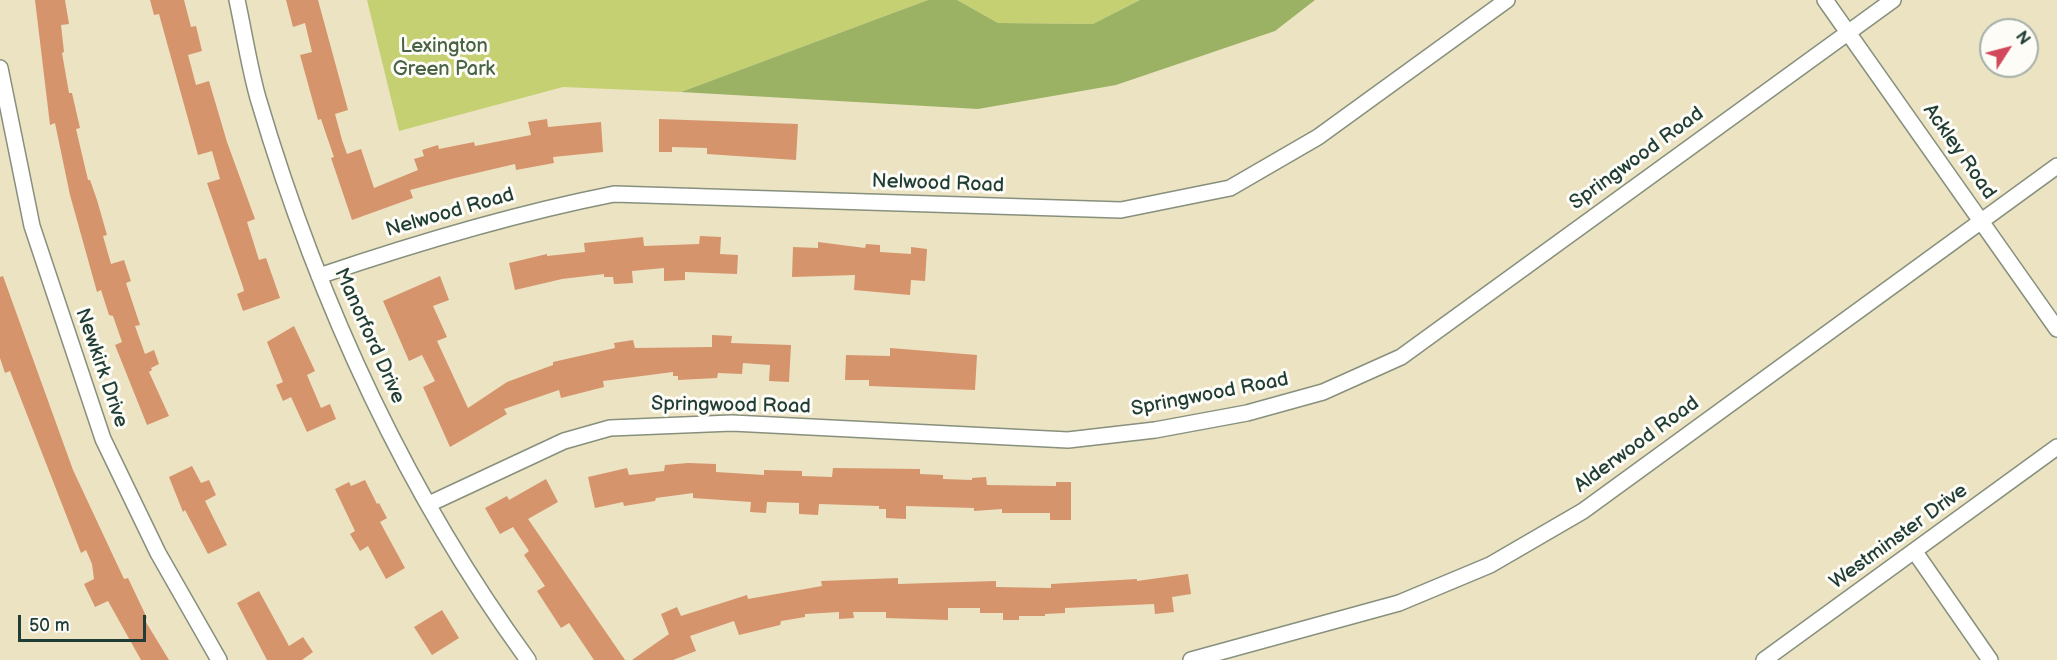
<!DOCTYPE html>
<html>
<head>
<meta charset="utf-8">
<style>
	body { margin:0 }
	#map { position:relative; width:2057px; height:660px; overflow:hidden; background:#ece3c3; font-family:"Balsamiq Sans",sans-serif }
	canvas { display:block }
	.north { position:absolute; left:1979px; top:18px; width:60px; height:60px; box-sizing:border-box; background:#fdfcf7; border:2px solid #a4b0a9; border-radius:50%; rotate:54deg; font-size:16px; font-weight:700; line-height:24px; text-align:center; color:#1f3d34 }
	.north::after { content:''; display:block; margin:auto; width:21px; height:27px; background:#d1495b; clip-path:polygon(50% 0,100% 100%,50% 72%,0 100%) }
	.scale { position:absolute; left:18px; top:615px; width:128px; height:27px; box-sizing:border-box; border:3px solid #1f3d34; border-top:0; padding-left:8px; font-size:18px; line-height:21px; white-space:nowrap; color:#1f3d34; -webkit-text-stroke:4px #fdfcf7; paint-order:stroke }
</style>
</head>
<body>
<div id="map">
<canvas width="2057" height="660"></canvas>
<div class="north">N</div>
<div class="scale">50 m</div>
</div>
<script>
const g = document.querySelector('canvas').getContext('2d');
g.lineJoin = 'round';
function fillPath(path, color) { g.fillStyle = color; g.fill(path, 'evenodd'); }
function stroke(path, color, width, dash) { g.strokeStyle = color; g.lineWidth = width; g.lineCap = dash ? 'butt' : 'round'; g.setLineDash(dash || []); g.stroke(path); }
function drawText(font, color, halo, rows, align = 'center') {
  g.font = font + ' "Balsamiq Sans",sans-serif'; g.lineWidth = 6; g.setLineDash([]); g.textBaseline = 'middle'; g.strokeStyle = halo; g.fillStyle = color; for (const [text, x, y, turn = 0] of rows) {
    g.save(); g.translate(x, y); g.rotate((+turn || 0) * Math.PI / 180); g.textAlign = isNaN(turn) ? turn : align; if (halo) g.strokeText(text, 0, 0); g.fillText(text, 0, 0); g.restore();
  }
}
fillPath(new Path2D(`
	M 367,0 L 928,0 L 681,92 L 563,87 L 399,131 Z
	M 957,0 L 1140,0 L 1093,24 L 998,23 Z`), '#c4d072');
fillPath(new Path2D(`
	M 928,0 L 957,0 L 998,23 L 1093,24 L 1140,0 L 1315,0 L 1275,31 L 1116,85 L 978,109 L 681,92 Z`), '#9bb264');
fillPath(new Path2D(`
	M 35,0 L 65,0 L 69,24 L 61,25 L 64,52 L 62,53 L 69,93 L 72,93 L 80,128 L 76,129 L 88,180 L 90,180 L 97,200 L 107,235 L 103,236 L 111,264 L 124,260 L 131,281 L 126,283 L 140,325 L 135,326 L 145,354 L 154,350 L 159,364 L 151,368 L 152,370 L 149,372 L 169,416 L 147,425 L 115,345 L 122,342 L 113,316 L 109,315 L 101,290 L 97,292 L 70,195 L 55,123 L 50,125 Z
	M 150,0 L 184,0 L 191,27 L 196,26 L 202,51 L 188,55 L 196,85 L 209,81 L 227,142 L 255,219 L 247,222 L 259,260 L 266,258 L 280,298 L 243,311 L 237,294 L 244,291 L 243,287 L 207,183 L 220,179 L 212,151 L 198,155 L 159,14 L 154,15 Z
	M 286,0 L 318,0 L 348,110 L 335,114 L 342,140 L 347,154 L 361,149 L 374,188 L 418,170 L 414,159 L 424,156 L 422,150 L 438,145 L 439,149 L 474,142 L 475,146 L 531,135 L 528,122 L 547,119 L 548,127 L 601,122 L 603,152 L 553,157 L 554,163 L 516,170 L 515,164 L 455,178 L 410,190 L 413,198 L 352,220 L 331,158 L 334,157 L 325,131 L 321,119 L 318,120 L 300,55 L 312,52 L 305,23 L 293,27 Z
	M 659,119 L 798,124 L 796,160 L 707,154 L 707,148 L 672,147 L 672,152 L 659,152 Z
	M 700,236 L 721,237 L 720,254 L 738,255 L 737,274 L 685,272 L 685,280 L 664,281 L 664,268 L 632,271 L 633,283 L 614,284 L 613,277 L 604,277 L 604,274 L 562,279 L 515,290 L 509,263 L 547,254 L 547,256 L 585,252 L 584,243 L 643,237 L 644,246 L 699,244 Z
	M 818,242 L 865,248 L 866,244 L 880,245 L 880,252 L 911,254 L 911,247 L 927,249 L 925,281 L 911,280 L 910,295 L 854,290 L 855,275 L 792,277 L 793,247 L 818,248 Z
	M 3,276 L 73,470 L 124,579 L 128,578 L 147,618 L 144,619 L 169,660 L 141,660 L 108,601 L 95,607 L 84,584 L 94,579 L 92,564 L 86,550 L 81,553 L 10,371 L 5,373 L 0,358 L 0,277 Z
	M 440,276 L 449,300 L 433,306 L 447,337 L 437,341 L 468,408 L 507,382 L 553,365 L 553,362 L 615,348 L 614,343 L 633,340 L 635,348 L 712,347 L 712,335 L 732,336 L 731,343 L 791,345 L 789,382 L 769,381 L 770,365 L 743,363 L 742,374 L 718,373 L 717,378 L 678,380 L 678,376 L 673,376 L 673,372 L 603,381 L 604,387 L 561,398 L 559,390 L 504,409 L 507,414 L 450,447 L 423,387 L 435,381 L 422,355 L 409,361 L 383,301 Z
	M 294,326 L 315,371 L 307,375 L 321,408 L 330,404 L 336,419 L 307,432 L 291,397 L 283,401 L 276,385 L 283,382 L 267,342 Z
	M 890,348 L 977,355 L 975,390 L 869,386 L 869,380 L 845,380 L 846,355 L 890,356 Z
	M 688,463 L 716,464 L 716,472 L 764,475 L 764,470 L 802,471 L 802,476 L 832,477 L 833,468 L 920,469 L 920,474 L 943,475 L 943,479 L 972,480 L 972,478 L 986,477 L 987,485 L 1056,486 L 1056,482 L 1071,482 L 1071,520 L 1050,520 L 1050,513 L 1002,513 L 1002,509 L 974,511 L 974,508 L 906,506 L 906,519 L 886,518 L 886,509 L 879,509 L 879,506 L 819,504 L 818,515 L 799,514 L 799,503 L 767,502 L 766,513 L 750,512 L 751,502 L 693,498 L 693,493 L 656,498 L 655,501 L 624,506 L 623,502 L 595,508 L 588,477 L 627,468 L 629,475 L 664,471 L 665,465 Z
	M 192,466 L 201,483 L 209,480 L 216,495 L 205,501 L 227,545 L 208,554 L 185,510 L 183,512 L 169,477 Z
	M 546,479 L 558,502 L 528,519 L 625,660 L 594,660 L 569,623 L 561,628 L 537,591 L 545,586 L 524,555 L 529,551 L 513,527 L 500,534 L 485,508 L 507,496 L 509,500 Z
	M 365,480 L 377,504 L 379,503 L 387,518 L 380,522 L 405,568 L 386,579 L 368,546 L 360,551 L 350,534 L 355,531 L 335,489 L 349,482 L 351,486 Z
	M 1188,574 L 1191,594 L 1172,597 L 1174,612 L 1155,614 L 1154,604 L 1065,608 L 1065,613 L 1045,614 L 1045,616 L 1019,616 L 1019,620 L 1003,620 L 1003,613 L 980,613 L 980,608 L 948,608 L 948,620 L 886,618 L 886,612 L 853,612 L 854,618 L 839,619 L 839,612 L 805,614 L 805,617 L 781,621 L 780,625 L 739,635 L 734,621 L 690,636 L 696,651 L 673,660 L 632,660 L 669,634 L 661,614 L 677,607 L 681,616 L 747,595 L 748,599 L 822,586 L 821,581 L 898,578 L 898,584 L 996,581 L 996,587 L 1051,588 L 1051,584 L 1137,579 L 1137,581 Z
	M 259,591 L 289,646 L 303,637 L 313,652 L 302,660 L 267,660 L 237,603 Z
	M 442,610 L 459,638 L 432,655 L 414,627 Z`), '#d5946c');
const minor = new Path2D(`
	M 237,0 C 244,32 249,66 258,98 C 317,298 405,491 528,660
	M 1825,0 L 2057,329
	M 0,68 L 32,226 L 103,439 L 158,553 L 219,660
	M 319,276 C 416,243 513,214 614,194 L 1121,210 L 1230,188 L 1318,137 L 1507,0
	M 429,504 L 564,441 L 610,428 L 732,423 L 1068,440 L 1155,430 L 1247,413 L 1323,392 L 1401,357 L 1893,0
	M 1915,552 L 1990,660
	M 1191,660 L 1399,603 L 1490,565 L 1583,511 L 2057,166
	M 1764,660 L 2057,447`);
stroke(minor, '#86907c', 18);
stroke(minor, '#fff', 15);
drawText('20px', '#486244', '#fdfcf7', [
	["Lexington",444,47],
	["Green Park",444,70]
]);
drawText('20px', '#1f3d34', '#fdfcf7', [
	["Ackley Road",1959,152,55],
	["Springwood Road",1637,159,-36],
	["Nelwood Road",938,184,2],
	["Nelwood Road",450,213,-16],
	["Manorford Drive",369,336,66],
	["Newkirk Drive",101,368,71],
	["Springwood Road",1210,395,-11],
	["Springwood Road",731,406,1],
	["Alderwood Road",1637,445,-36],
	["Westminster Drive",1899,537,-36]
]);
</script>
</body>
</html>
